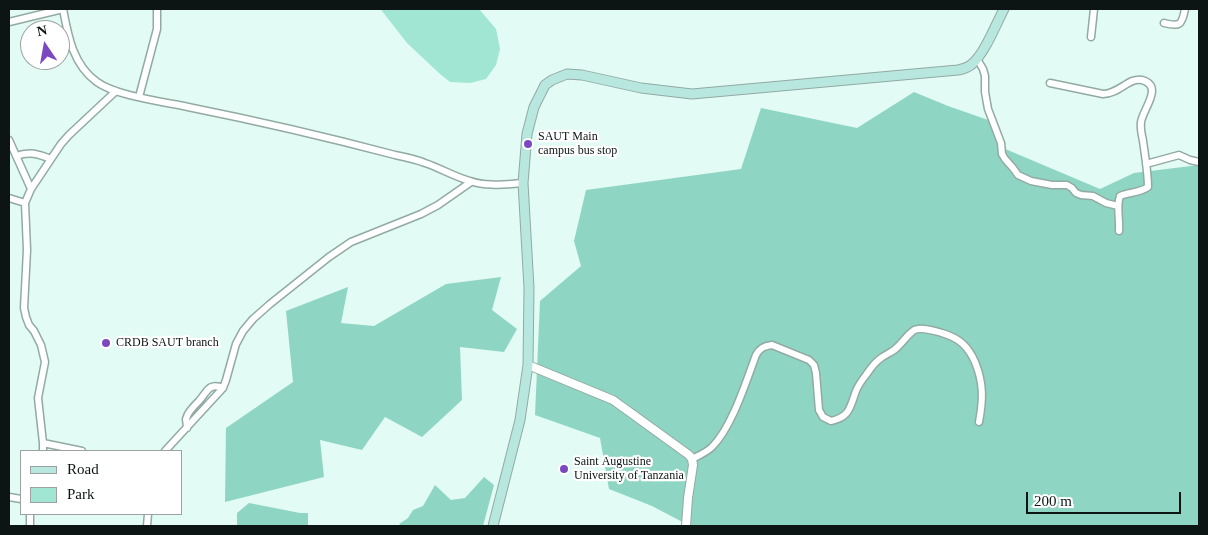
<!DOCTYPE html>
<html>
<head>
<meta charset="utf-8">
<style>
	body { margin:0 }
	#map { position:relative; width:1208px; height:535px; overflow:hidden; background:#e2fbf4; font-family:Georgia,serif }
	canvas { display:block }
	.frame { position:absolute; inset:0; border:10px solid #0c1513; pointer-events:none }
	.legend { position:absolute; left:20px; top:450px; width:162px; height:65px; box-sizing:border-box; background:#fff; border:1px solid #9ea1a1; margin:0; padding:6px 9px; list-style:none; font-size:15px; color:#0c1513 }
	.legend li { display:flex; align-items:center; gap:10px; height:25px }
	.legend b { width:25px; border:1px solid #9ea1a1 }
	.north { position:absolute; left:20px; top:20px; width:50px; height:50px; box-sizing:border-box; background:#fff; border:1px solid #9ea1a1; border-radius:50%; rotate:348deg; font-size:14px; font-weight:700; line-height:20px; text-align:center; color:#0c1513 }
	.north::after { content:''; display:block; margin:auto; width:18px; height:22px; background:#7c48c0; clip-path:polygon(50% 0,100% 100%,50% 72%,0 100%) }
	.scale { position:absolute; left:1026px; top:492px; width:155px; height:22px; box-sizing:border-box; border:2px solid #0c1513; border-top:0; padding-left:6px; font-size:15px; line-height:18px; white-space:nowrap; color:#0c1513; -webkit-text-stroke:4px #fff; paint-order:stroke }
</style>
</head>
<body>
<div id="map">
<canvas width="1208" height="535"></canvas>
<div class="frame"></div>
<ul class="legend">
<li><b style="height:6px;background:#b7e7df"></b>Road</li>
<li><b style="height:14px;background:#a0e6d3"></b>Park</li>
</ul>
<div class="north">N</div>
<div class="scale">200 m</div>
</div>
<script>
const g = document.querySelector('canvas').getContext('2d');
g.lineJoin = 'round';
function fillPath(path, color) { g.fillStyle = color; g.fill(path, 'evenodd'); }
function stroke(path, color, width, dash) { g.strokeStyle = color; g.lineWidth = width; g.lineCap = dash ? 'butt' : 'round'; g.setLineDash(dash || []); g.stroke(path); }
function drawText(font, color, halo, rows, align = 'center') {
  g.font = font + ' Georgia,serif'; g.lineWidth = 4.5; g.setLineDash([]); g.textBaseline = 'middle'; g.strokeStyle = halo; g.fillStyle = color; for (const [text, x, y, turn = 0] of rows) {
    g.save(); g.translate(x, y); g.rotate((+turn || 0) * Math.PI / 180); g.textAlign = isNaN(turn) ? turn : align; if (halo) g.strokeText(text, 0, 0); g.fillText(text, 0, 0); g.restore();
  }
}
fillPath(new Path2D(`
	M 382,9 L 479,9 L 496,29 L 500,49 L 496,65 L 486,79 L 470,83 L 450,82 L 440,74 L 407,43 L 382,11 Z`), '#a0e6d3');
fillPath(new Path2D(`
	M 914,92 L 948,106 L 991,121 L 1003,148 L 1100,189 L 1134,173 L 1199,165 L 1199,526 L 690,526 L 652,506 L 609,489 L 600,438 L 535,415 L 540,301 L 581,266 L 574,241 L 586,190 L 741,169 L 761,108 L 857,128 Z
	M 501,277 L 492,310 L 517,329 L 504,352 L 460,347 L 462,400 L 422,437 L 385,417 L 362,450 L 320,440 L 324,477 L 225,502 L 226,428 L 293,382 L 286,311 L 348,287 L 341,323 L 374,326 L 446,284 Z
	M 484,477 L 494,485 L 483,526 L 402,526 L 399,524 L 408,518 L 413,510 L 423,506 L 435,485 L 451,500 L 465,498 Z
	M 249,503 L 300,513 L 308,513 L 308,526 L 237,526 L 237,513 Z`), '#8ed6c3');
const minor = new Path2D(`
	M 63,9 C 68,36 73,65 97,82 C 116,96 165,102 188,107 C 258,121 327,137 395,155 C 405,157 415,159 425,163 C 440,168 455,177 470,181 C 487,187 506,184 523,183
	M 9,22 L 63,9
	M 1164,23 C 1180,27 1182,25 1185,9
	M 1091,37 L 1094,9
	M 977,59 L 983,69 L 985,76 L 985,92 L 988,109 L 1001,143 L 1002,154 L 1005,159 L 1013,168 L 1018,175 L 1031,181 L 1052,185 L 1067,185 L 1072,188 L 1076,193 L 1081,195 L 1093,196 L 1106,203 L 1118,206
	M 1050,83 L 1103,94 C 1119,94 1129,77 1142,80 C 1164,86 1143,109 1141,122 C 1140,129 1142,135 1143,141 C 1145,156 1148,172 1148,187 C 1140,193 1129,192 1120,196 C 1116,207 1120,219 1119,231
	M 139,97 L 157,29 L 157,9
	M 9,140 L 31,189
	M 16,156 C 30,151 38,154 51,159
	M 1146,164 L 1179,155 L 1190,160 L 1199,162
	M 9,198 L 25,203
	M 187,428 L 186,419 L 188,414 C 191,409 195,405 199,401 C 207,392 209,382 223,388
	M 43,443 L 82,451
	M 43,451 L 43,443 L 38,398 L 45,362 L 41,345 L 34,331 L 29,325 L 26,317 L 24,308 L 27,250 L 25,203 L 31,189 L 61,144 L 69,135 L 116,91
	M 165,451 L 223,388 L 226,380 L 236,344 L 243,331 L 253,319 L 270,304 L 329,257 L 351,242 L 421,214 L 438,205 L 471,182
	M 692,459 C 700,455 707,452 712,447 C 732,427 746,382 756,355 C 760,348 764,346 772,345 L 809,360 L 814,365 L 816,373 L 819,410 L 823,417 L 831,421 C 850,417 850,407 856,391 C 858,386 862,380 866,375 C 870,369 875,362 881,358 C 885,355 890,353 894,350 C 901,345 906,336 913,331 C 919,326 935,331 942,333 C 959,338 968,346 975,362 C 984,384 983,400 979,422
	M 9,497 L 21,499
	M 30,514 L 30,526
	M 147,526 L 148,514`);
const tertiary = new Path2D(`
	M 528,365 L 613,400 L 689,455 L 692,459 L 693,465 L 688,498 L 686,526`);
const secondary = new Path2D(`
	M 493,526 L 520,420 L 528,365 L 529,288 L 523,183 L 527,134 L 534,107 L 545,85 L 552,80 L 567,74 L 582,75 L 641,88 L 692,94 L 958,70 C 963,69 968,68 972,64 C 985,53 996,24 1004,9`);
stroke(minor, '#92aaa3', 9);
stroke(tertiary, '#92aaa3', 10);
stroke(secondary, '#92aaa3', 11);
stroke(minor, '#fff', 6);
stroke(tertiary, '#fff', 8);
stroke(secondary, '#b7e7df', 9);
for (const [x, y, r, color] of [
	[528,144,5,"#7c48c0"],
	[106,343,5,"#7c48c0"],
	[564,469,5,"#7c48c0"]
]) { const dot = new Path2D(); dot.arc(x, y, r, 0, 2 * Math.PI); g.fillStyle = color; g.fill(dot); stroke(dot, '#fff', 2); }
drawText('12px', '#0c1513', '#fff', [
	["SAUT Main",538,137],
	["campus bus stop",538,151],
	["CRDB SAUT branch",116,343],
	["Saint Augustine",574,462],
	["University of Tanzania",574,476]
], 'left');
</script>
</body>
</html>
